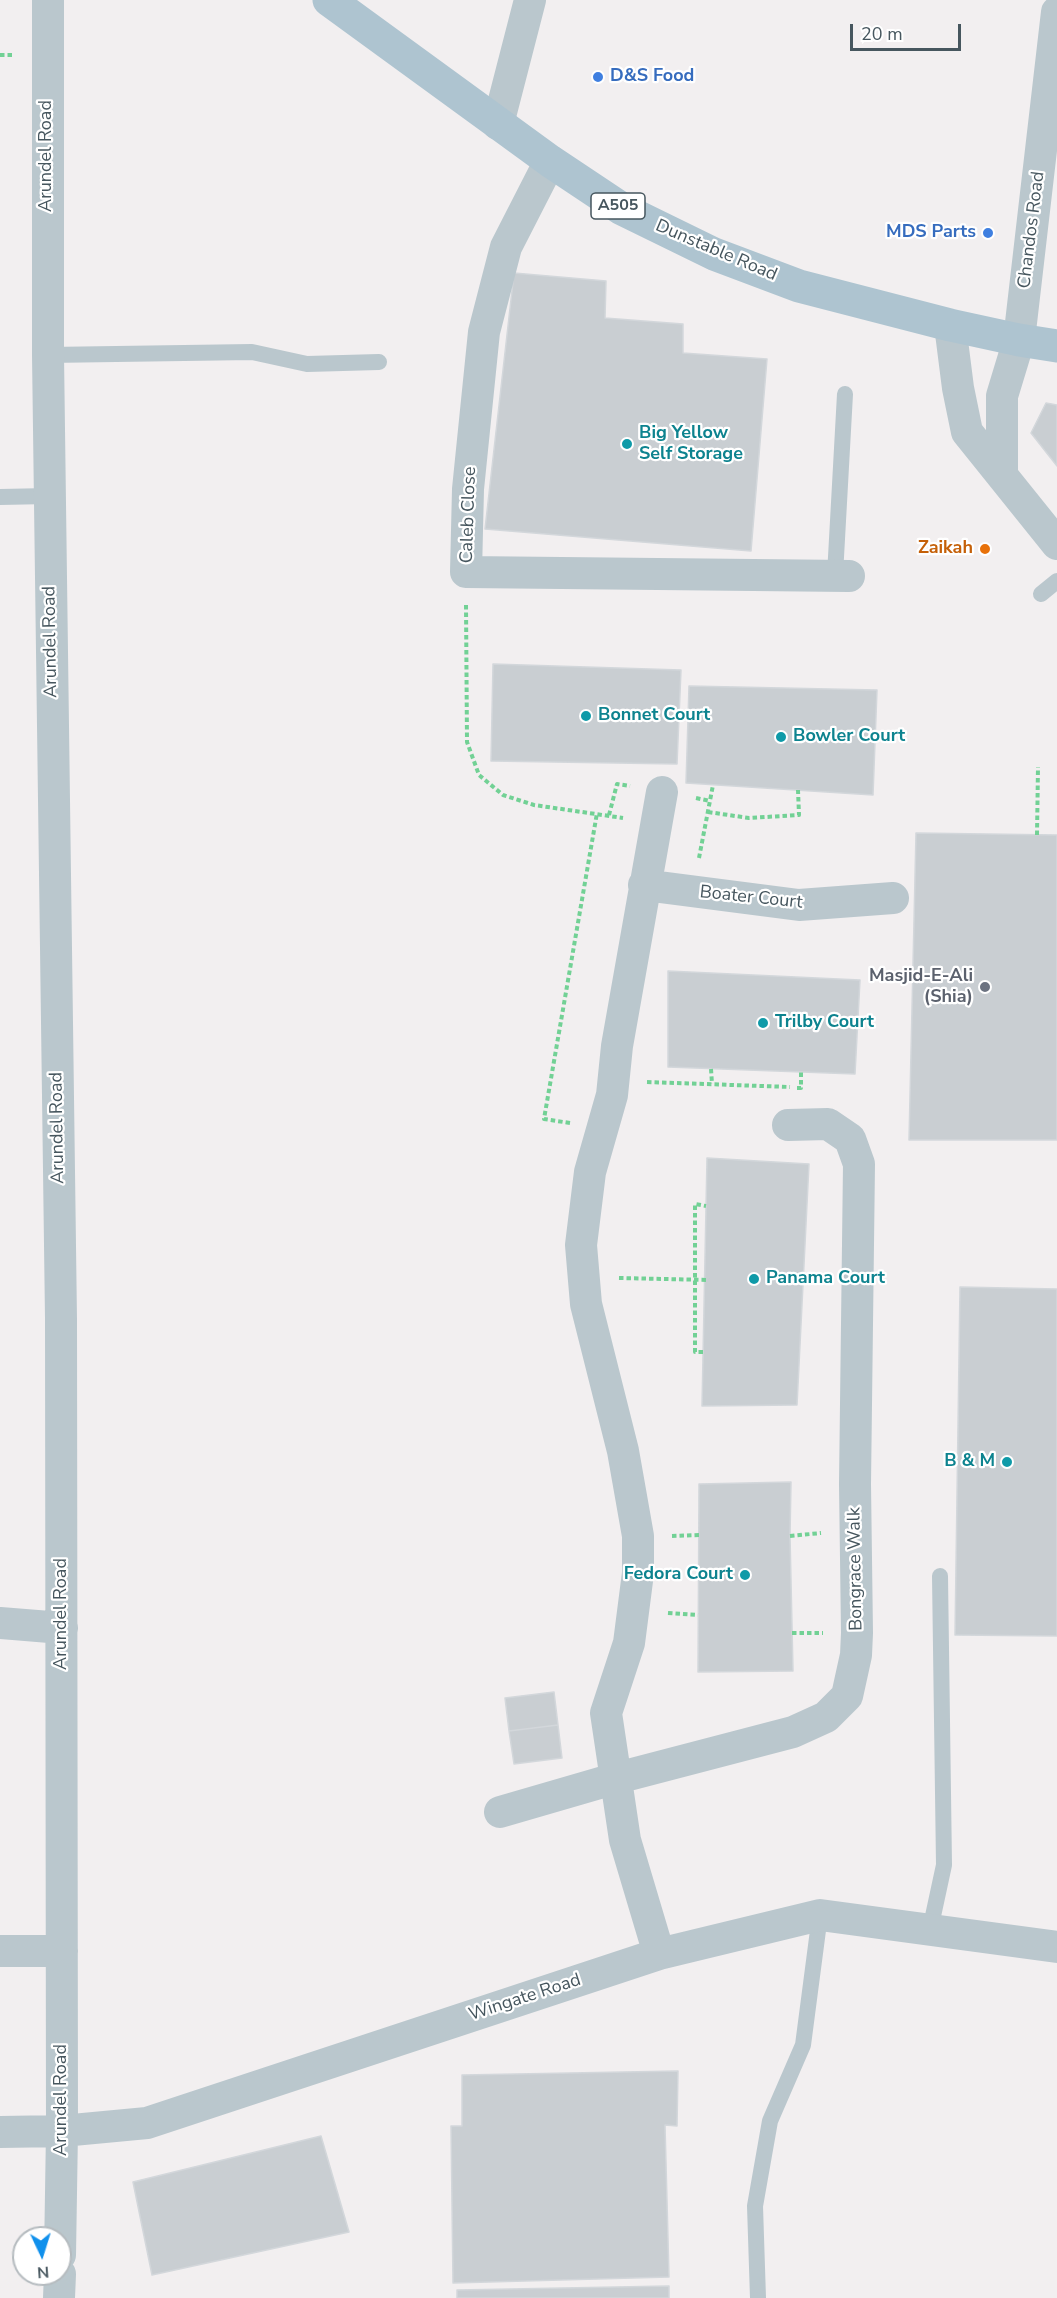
<!DOCTYPE html>
<html>
<head>
<meta charset="utf-8">
<style>
	body { margin:0 }
	#map { position:relative; width:1057px; height:2298px; overflow:hidden; background:#f2eff0; font-family:"Nunito Sans",sans-serif }
	canvas { display:block }
	.north { position:absolute; left:12px; top:2226px; width:60px; height:60px; box-sizing:border-box; background:#fff; border:2px solid #b5bbbf; border-radius:50%; rotate:176deg; font-size:16px; font-weight:700; line-height:24px; text-align:center; color:#46565e }
	.north::after { content:''; display:block; margin:auto; width:21px; height:27px; background:#1090ec; clip-path:polygon(50% 0,100% 100%,50% 72%,0 100%) }
	.scale { position:absolute; left:850px; top:24px; width:111px; height:27px; box-sizing:border-box; border:3px solid #46565e; border-top:0; padding-left:8px; font-size:18px; line-height:21px; white-space:nowrap; color:#46565e; -webkit-text-stroke:4px #fff; paint-order:stroke }
</style>
</head>
<body>
<div id="map">
<canvas width="1057" height="2298"></canvas>
<div class="north">N</div>
<div class="scale">20 m</div>
</div>
<script>
const g = document.querySelector('canvas').getContext('2d');
g.lineJoin = 'round';
function fillPath(path, color) { g.fillStyle = color; g.fill(path, 'evenodd'); }
function stroke(path, color, width, dash) { g.strokeStyle = color; g.lineWidth = width; g.lineCap = dash ? 'butt' : 'round'; g.setLineDash(dash || []); g.stroke(path); }
function drawText(font, color, halo, rows, align = 'center') {
  g.font = font + ' "Nunito Sans",sans-serif'; g.lineWidth = 4.5; g.setLineDash([]); g.textBaseline = 'middle'; g.strokeStyle = halo; g.fillStyle = color; for (const [text, x, y, turn = 0] of rows) {
    g.save(); g.translate(x, y); g.rotate((+turn || 0) * Math.PI / 180); g.textAlign = isNaN(turn) ? turn : align; if (halo) g.strokeText(text, 0, 0); g.fillText(text, 0, 0); g.restore();
  }
}
const building = new Path2D(`
	M 514,273 L 606,281 L 605,318 L 683,324 L 683,353 L 767,359 L 751,551 L 485,529 Z
	M 1046,403 L 1057,405 L 1057,466 L 1031,433 Z
	M 493,664 L 681,670 L 677,764 L 491,761 Z
	M 689,686 L 877,690 L 873,795 L 686,783 Z
	M 916,833 L 1057,835 L 1057,1140 L 909,1140 Z
	M 668,971 L 860,980 L 855,1074 L 668,1067 Z
	M 707,1158 L 809,1164 L 797,1405 L 702,1406 Z
	M 960,1287 L 1057,1289 L 1057,1636 L 955,1635 Z
	M 791,1482 L 790,1536 L 793,1671 L 698,1672 L 699,1484 Z
	M 554,1692 L 558,1725 L 509,1731 L 505,1698 Z
	M 558,1725 L 562,1758 L 514,1764 L 509,1731 Z
	M 678,2071 L 677,2126 L 665,2125 L 669,2277 L 453,2283 L 451,2126 L 462,2126 L 462,2075 Z
	M 321,2136 L 349,2232 L 152,2275 L 133,2182 Z
	M 669,2286 L 669,2298 L 457,2298 L 457,2290 Z`);
fillPath(building, '#c9ced2');
stroke(building, '#d3d7db', 1.5);
stroke(new Path2D(`
	M 0,55 L 13,55
	M 466,605 L 467,742 L 479,775 L 503,795 L 534,805 L 623,818
	M 696,798 L 710,801
	M 708,812 L 749,818 L 799,815 L 798,790
	M 609,815 L 617,784 L 630,786
	M 1037,835 L 1038,767
	M 699,858 L 713,785
	M 711,1069 L 712,1084
	M 647,1082 L 790,1087
	M 797,1088 L 801,1088 L 801,1072
	M 570,1123 L 544,1119 L 597,813
	M 619,1278 L 709,1280
	M 703,1352 L 695,1352 L 695,1204 L 706,1206
	M 672,1536 L 699,1535
	M 790,1536 L 821,1533
	M 668,1613 L 698,1615
	M 792,1633 L 823,1633`), '#72d195', 4, [4.5, 3]);
stroke(new Path2D(`
	M 48,355 L 252,352 L 307,364 L 379,362
	M 0,497 L 49,496
	M 835,575 L 845,394
	M 1041,594 L 1057,581
	M 930,1930 L 944,1865 L 940,1576
	M 758,2298 L 755,2206 L 770,2121 L 803,2045 L 820,1915`), '#bac7cd', 16);
stroke(new Path2D(`
	M 48,0 L 48,355 L 61,1318 L 62,2131 L 60,2255
	M 498,124 L 530,0
	M 550,161 L 506,247 L 484,332 L 468,489 L 466,572 L 849,576
	M 950,325 L 958,388 L 967,432 L 1057,544
	M 1002,473 L 1002,396 L 1019,340 L 1057,12
	M 644,885 L 799,905 L 893,898
	M 0,1623 L 62,1628
	M 500,1812 L 617,1778 L 793,1732 L 826,1717 L 847,1696 L 856,1655 L 857,1633 L 855,1484 L 859,1164 L 850,1139 L 828,1124 L 788,1125
	M 0,1951 L 62,1951
	M 659,1954 L 625,1840 L 606,1713 L 629,1643 L 638,1573 L 638,1536 L 623,1451 L 586,1304 L 581,1245 L 590,1172 L 612,1095 L 617,1046 L 662,792
	M 0,2132 L 62,2131 L 147,2123 L 659,1954 L 820,1915 L 1057,1947
	M 59,2298 L 60,2274`), '#bac7cd', 32);
stroke(new Path2D(`
	M 329,0 L 550,161 L 622,209 L 714,254 L 799,286 L 950,325 L 1019,340 L 1057,346`), '#aec4d0', 33);
for (const [x, y, r, color] of [
	[598,77,6,"#3f7fe0"],
	[988,233,6,"#3f7fe0"],
	[627,444,6,"#0f9aa8"],
	[985,549,6,"#e8710a"],
	[586,716,6,"#0f9aa8"],
	[781,737,6,"#0f9aa8"],
	[985,987,6,"#6b7280"],
	[763,1023,6,"#0f9aa8"],
	[754,1279,6,"#0f9aa8"],
	[1007,1462,6,"#0f9aa8"],
	[745,1575,6,"#0f9aa8"]
]) { const dot = new Path2D(); dot.arc(x, y, r, 0, 2 * Math.PI); g.fillStyle = color; g.fill(dot); stroke(dot, '#fff', 2); }
for (const [x, y, w] of [
	[618,206,54]
]) { const box = new Path2D(); box.roundRect(x - w / 2, y - 13, w, 26, 4.5); g.fillStyle = '#fff'; g.fill(box); stroke(box, '#46565e', 1.5); }
drawText('bold 16px', '#46565e', null, [
	["A505",618,206]
]);
drawText('bold 18px', '#366cbe', '#fff', [
	["D&S Food",610,77],
	["MDS Parts",976,233,"right"]
], 'left');
drawText('18px', '#46565e', '#fff', [
	["Arundel Road",47,156,-90],
	["Chandos Road",1032,230,-83],
	["Dunstable Road",716,251,23],
	["Caleb Close",469,515,-88],
	["Arundel Road",51,642,-91],
	["Boater Court",751,898,6],
	["Arundel Road",58,1128,-91],
	["Bongrace Walk",856,1569,-91],
	["Arundel Road",62,1614,-90],
	["Wingate Road",525,1998,-18],
	["Arundel Road",62,2100,-90]
]);
drawText('bold 18px', '#0d838f', '#fff', [
	["Big Yellow",639,434],
	["Self Storage",639,455],
	["Bonnet Court",598,716],
	["Bowler Court",793,737],
	["Trilby Court",775,1023],
	["Panama Court",766,1279],
	["B & M",995,1462,"right"],
	["Fedora Court",733,1575,"right"]
], 'left');
drawText('bold 18px', '#c56008', '#fff', [
	["Zaikah",973,549]
], 'right');
drawText('bold 18px', '#5b616d', '#fff', [
	["Masjid-E-Ali",973,977],
	["(Shia)",973,998]
], 'right');
</script>
</body>
</html>
